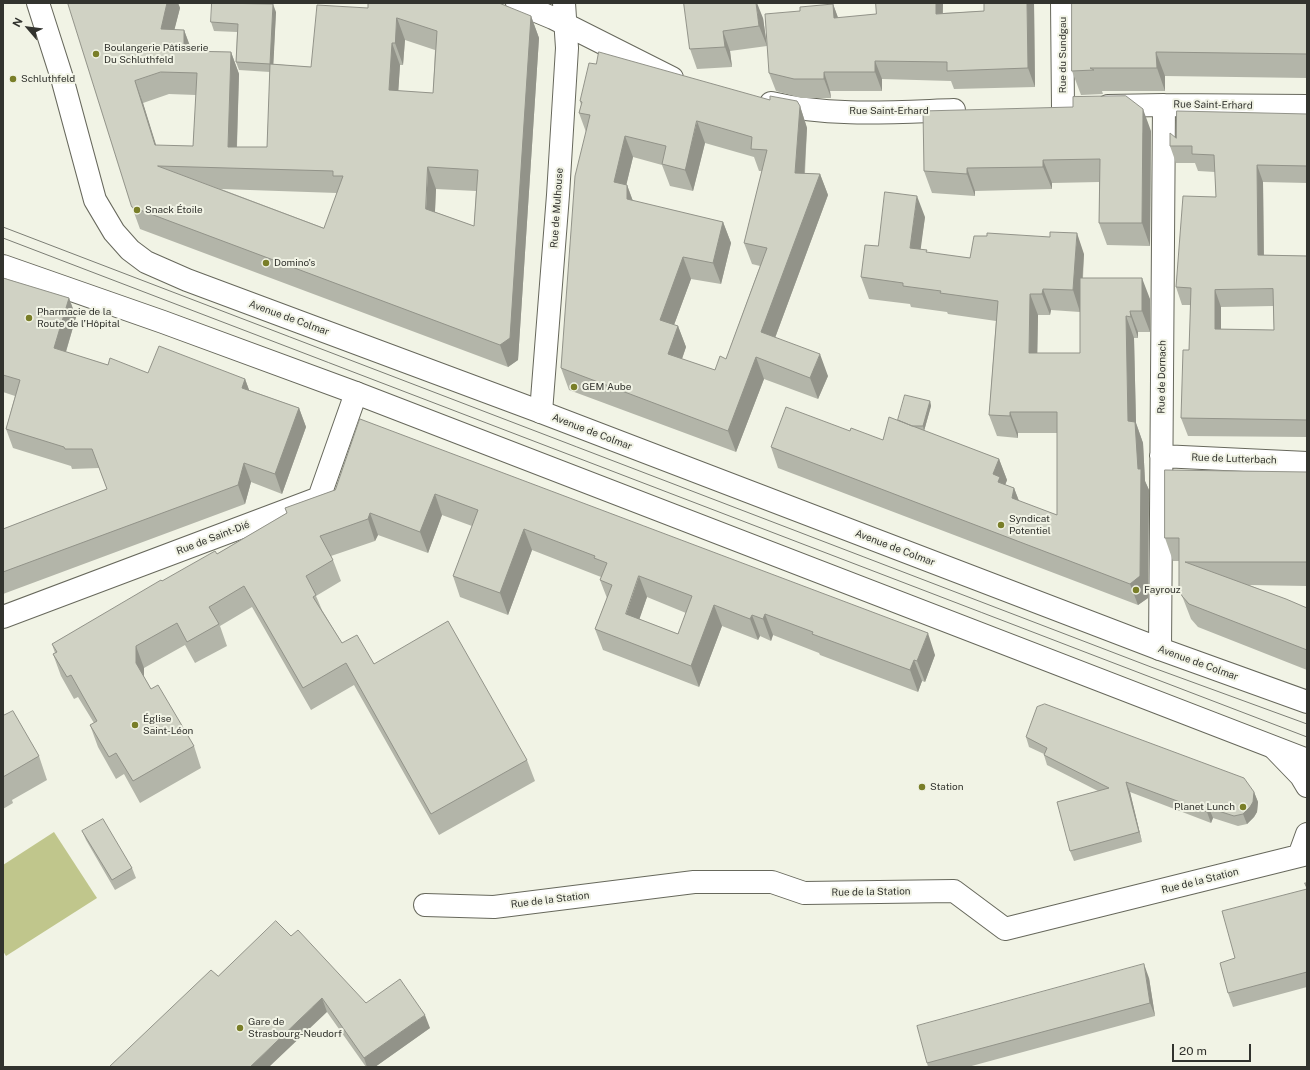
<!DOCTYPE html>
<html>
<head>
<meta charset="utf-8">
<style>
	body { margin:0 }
	#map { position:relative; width:1310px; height:1070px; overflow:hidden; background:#f1f3e5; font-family:"Public Sans",sans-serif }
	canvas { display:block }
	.frame { position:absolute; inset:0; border:4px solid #32332e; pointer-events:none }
	.north { position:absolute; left:8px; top:8px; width:40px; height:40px; -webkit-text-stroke:3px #f1f3e5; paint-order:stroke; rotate:298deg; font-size:11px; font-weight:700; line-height:16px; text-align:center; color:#32332e }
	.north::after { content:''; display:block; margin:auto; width:14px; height:18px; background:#32332e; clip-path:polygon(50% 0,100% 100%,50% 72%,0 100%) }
	.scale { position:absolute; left:1172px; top:1044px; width:79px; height:18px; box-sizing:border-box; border:2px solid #32332e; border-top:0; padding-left:5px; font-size:12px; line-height:14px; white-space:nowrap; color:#32332e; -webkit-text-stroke:3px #f1f3e5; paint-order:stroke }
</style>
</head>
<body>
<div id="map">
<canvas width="1310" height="1070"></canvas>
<div class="frame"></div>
<div class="north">N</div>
<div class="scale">20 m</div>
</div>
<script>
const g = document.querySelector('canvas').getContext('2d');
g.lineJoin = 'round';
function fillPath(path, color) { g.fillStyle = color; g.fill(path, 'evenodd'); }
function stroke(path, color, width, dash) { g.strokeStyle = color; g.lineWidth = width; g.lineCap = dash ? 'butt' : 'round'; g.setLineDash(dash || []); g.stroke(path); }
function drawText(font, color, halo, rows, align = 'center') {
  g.font = font + ' "Public Sans",sans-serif'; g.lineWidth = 4; g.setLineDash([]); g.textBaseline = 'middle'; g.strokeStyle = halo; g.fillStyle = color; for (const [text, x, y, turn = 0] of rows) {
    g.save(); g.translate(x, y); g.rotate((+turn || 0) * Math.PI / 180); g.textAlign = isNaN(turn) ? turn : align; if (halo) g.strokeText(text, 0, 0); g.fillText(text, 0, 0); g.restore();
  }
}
fillPath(new Path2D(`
	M 54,832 L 97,898 L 6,956 L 3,951 L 3,865 Z`), '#c0c68c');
const street = new Path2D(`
	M 517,3 L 553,18 L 672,78
	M 1062,3 L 1063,108
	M 771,103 C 830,117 894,112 954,110
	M 1108,106 L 1164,105 L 1307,106
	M 541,412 L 558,195 L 567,48 L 564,3
	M 1161,456 L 1307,463
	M 3,617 L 319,498 L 356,393
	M 1160,649 L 1164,105
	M 1274,748 L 1301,776 L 1307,786
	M 1299,856 L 1307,834
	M 425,905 L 494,907 L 694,882 L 772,882 L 804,893 L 954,891 L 1005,929 L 1307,854`);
const secondary = new Path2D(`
	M 38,3 L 62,78 L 95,200 L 114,232 L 130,250 L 146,262 L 187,280 L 541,412 L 1160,649 L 1307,702
	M 3,266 L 163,322 L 356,393 L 1307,760`);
stroke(street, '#67685c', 24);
stroke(secondary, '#67685c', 24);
stroke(street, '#fff', 22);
stroke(secondary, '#fff', 22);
stroke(new Path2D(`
	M 3,227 L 1151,667 L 1307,724
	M 3,238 L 1307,737`), '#7b7d74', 1);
fillPath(new Path2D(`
	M 68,3 L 178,3 L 180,8 L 174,30 L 184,30 L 192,51 L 231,52 L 239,74 L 237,147 L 267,147 L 270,72 L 239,70 L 236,62 L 237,32 L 214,31 L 211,22 L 276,12 L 273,64 L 311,67 L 368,8 L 531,16 L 539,38 L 518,360 L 508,367 L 140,229 L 132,207 ZM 405,40 L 435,50 L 433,93 L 398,91 L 400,65 L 403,65 ZM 169,94 L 196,95 L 193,146 L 156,146 L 143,103 ZM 221,189 L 337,193 L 324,228 ZM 436,189 L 476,191 L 474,226 L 435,212 Z
	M 684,3 L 763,18 L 767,46 L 730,51 L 732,67 L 697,69 L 690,49 Z
	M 943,3 L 943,13 L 984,11 L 1034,3 L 1035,87 L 954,89 L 951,81 L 882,79 L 882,91 L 830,91 L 831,98 L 801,98 L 776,91 L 769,73 L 800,11 L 833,4 L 838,18 L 876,14 Z
	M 1307,3 L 1307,78 L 1165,76 L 1165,91 L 1102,91 L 1103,94 L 1081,95 L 1072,71 Z
	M 596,64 L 770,100 L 800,106 L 807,128 L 805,173 L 820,174 L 828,195 L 775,338 L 828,376 L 818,399 L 764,379 L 736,452 L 569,390 L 561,368 L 586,132 L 579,113 L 581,105 L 580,101 ZM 705,143 L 754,157 L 759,171 L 762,171 L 744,243 L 752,264 L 760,266 L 726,359 L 715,370 L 682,359 L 686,347 L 678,326 L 674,325 L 691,279 L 721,284 L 731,243 L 723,222 L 633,201 L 627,185 L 626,185 L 633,157 L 662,165 L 670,186 L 693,191 Z
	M 1307,114 L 1307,183 L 1263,182 L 1264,255 L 1307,256 L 1307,437 L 1188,436 L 1181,418 L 1189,350 L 1191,305 L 1182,305 L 1176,287 L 1216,197 L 1215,172 L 1198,171 L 1195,163 L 1176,163 L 1170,146 L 1176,138 ZM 1273,306 L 1274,330 L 1221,329 L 1221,307 Z
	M 1151,131 L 1150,246 L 1107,245 L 1099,223 L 1099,182 L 1052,183 L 1052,189 L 975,191 L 975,196 L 932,193 L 924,171 Z
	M 925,217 L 920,249 L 927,253 L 970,258 L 1084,254 L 1083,278 L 1150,299 L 1150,332 L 1138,332 L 1138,338 L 1134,338 L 1136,423 L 1143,443 L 1145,481 L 1149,490 L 1148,598 L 1138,605 L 778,468 L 771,447 L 850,431 L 883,440 L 898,420 L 930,401 L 931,406 L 924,431 L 999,459 L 1007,480 L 1005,485 L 1014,488 L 1019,501 L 1057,515 L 1057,433 L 1018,433 L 1018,438 L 997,436 L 989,415 L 996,321 L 948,314 L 947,312 L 911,307 L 910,304 L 869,299 L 861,277 L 878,246 ZM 1051,310 L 1080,312 L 1080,353 L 1037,353 L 1038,315 L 1050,315 Z
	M 3,278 L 69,298 L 76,317 L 66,352 L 108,365 L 148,373 L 245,379 L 249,390 L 299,408 L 306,427 L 282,494 L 251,482 L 245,504 L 3,594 L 3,529 L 107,489 L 99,468 L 72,469 L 71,466 L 13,448 L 6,429 L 15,396 L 3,392 Z
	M 360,419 L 935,655 L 925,682 L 922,681 L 918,692 L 820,655 L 819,653 L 773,635 L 771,641 L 760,636 L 758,640 L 722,626 L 699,687 L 603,650 L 595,629 L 607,598 L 600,580 L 601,577 L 532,550 L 508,615 L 460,597 L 453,576 L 472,526 L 442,515 L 428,553 L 378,535 L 375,541 L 331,556 L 333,560 L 341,581 L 316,596 L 322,610 L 342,643 L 527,760 L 535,781 L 439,835 L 354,685 L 311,710 L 252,607 L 220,626 L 227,646 L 195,663 L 185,645 L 144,668 L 144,677 L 151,689 L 194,746 L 201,768 L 140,803 L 124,774 L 116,779 L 98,747 L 90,725 L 94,723 L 78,697 L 74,699 L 61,676 L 53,654 L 55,653 L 52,644 L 162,581 L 217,554 L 287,513 L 285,508 L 335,490 ZM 647,597 L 686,613 L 678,634 L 639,619 Z
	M 1307,472 L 1307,586 L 1249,585 L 1307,608 L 1307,670 L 1198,627 L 1191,619 L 1179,588 L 1179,561 L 1173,561 L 1165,538 Z
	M 3,716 L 39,756 L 47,780 L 12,800 L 13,803 L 3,809 Z
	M 1026,737 L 1254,792 L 1258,802 L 1257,812 L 1254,817 L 1247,824 L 1238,826 L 1213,818 L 1211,823 L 1130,792 L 1142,842 L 1074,861 L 1070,851 L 1098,791 L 1047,765 L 1044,755 L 1044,754 L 1029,747 Z
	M 82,831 L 132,868 L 136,878 L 115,890 L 86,840 Z
	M 1307,883 L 1307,987 L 1233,1007 L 1228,993 L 1307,889 Z
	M 291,936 L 366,1003 L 430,1028 L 375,1067 L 366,1067 L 327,1012 L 218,976 Z
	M 1149,978 L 1155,1016 L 968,1067 L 928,1067 L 927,1063 Z`), '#b3b5a9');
fillPath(new Path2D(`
	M 167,3 L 178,3 L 180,8 L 169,51 L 161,29 Z
	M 756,3 L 757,3 L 763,18 L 767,46 L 759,26 Z
	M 936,3 L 943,3 L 942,32 L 936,14 Z
	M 1027,3 L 1034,3 L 1035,87 L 1028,68 Z
	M 273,4 L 276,12 L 273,72 L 270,64 Z
	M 833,4 L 840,23 L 834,18 Z
	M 531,16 L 539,38 L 518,360 L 508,367 L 500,345 Z
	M 397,18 L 405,40 L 403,65 L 395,43 Z
	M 184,30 L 192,52 L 184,51 Z
	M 723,31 L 730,51 L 732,67 L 725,47 Z
	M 392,43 L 400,65 L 397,112 L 389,90 Z
	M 231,52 L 239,74 L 236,169 L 228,147 Z
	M 1156,52 L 1165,76 L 1165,91 L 1157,68 Z
	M 875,61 L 882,79 L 882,91 L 875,72 Z
	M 824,72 L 830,91 L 831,98 L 824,79 Z
	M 135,81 L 143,103 L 163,167 L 155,145 Z
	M 800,106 L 807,128 L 803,194 L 795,173 Z
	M 1143,109 L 1151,131 L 1150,246 L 1142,223 Z
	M 697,121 L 705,143 L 693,191 L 685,170 Z
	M 625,136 L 633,157 L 622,203 L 614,182 Z
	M 1043,160 L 1052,183 L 1052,189 L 1043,167 Z
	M 1257,165 L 1263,182 L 1264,272 L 1258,255 Z
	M 428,167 L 436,189 L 434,231 L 426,209 Z
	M 967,168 L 975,191 L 975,196 L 967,174 Z
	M 820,174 L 828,195 L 769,354 L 761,332 Z
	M 627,185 L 635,207 L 627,199 Z
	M 917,196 L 925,217 L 918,269 L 910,248 Z
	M 723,222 L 731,243 L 721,284 L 713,263 Z
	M 1077,233 L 1084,254 L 1080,312 L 1073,290 Z
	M 683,257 L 691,279 L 668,341 L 660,320 Z
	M 1142,278 L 1150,299 L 1150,332 L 1142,311 Z
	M 1043,289 L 1051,310 L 1050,315 L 1042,294 Z
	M 1215,290 L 1221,307 L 1221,346 L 1215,329 Z
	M 1030,294 L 1038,315 L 1037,374 L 1029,353 Z
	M 69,298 L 76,317 L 61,368 L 54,348 Z
	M 1130,311 L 1138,332 L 1138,338 L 1131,317 Z
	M 1126,316 L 1134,338 L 1136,423 L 1143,443 L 1145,481 L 1149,490 L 1148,598 L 1138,605 L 1130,584 L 1138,469 L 1128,421 Z
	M 678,326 L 686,347 L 676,376 L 668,354 Z
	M 820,354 L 828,376 L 818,399 L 810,378 Z
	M 756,357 L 764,379 L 736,452 L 728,431 Z
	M 245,379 L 252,398 L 242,388 Z
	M 930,401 L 931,406 L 924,431 L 923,426 Z
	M 299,408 L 306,427 L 282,494 L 275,474 Z
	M 1010,412 L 1018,433 L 1018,438 L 1010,416 Z
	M 999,459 L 1007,480 L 1004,488 L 1007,498 L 993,474 Z
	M 244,463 L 251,482 L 245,504 L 238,485 Z
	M 1014,488 L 1022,509 L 1012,498 Z
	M 435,494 L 442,515 L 428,553 L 420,532 Z
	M 370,513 L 378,535 L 375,541 L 368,519 Z
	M 524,529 L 532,550 L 508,615 L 500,593 Z
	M 639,576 L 647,597 L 634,635 L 626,614 Z
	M 714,605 L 722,626 L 699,687 L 691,666 Z
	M 765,614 L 773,635 L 771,641 L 763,619 Z
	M 752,615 L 760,636 L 758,640 L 750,619 Z
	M 928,633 L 935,655 L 925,682 L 917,661 Z
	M 136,646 L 144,668 L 144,685 L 136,663 Z
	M 914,660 L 922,681 L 918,692 L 910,670 Z
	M 1126,782 L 1130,792 L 1142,842 L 1139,832 Z
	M 1254,792 L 1258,802 L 1257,812 L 1254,817 L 1247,824 L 1243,814 Z
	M 1209,808 L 1213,818 L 1211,823 L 1207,812 Z
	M 1144,964 L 1149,978 L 1155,1016 L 1150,1003 Z
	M 322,998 L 327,1012 L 269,1067 L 250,1067 Z
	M 425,1015 L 430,1028 L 375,1067 L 367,1067 L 364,1058 Z`), '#929389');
const building = new Path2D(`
	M 68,3 L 167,3 L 161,29 L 184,30 L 184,51 L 231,52 L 228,147 L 267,147 L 270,64 L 311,67 L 317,5 L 368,8 L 368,3 L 499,3 L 531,16 L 510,338 L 500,345 L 132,207 ZM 397,18 L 437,31 L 433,93 L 389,90 L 392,43 L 395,43 ZM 161,72 L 197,73 L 193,146 L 155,145 L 135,81 ZM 158,166 L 333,171 L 333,176 L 343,176 L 324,228 ZM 428,167 L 478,170 L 474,226 L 426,209 Z
	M 212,3 L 273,4 L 270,64 L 236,62 L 238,24 L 211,22 Z
	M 684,3 L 756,3 L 759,26 L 723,31 L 725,47 L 690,49 Z
	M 876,3 L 936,3 L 936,14 L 984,11 L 984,3 L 1027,3 L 1028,68 L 947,71 L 947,62 L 875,61 L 875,72 L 824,72 L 824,79 L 794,79 L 769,73 L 765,14 L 800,11 L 800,7 L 833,4 L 834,18 L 876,14 Z
	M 1072,3 L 1307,3 L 1307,54 L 1156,52 L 1157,68 L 1090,68 L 1094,70 L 1072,71 Z
	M 599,52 L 770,100 L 770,96 L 797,101 L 800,106 L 795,173 L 820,174 L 761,332 L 820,354 L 810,378 L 756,357 L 728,431 L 561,368 L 575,176 L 590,115 L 579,113 L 582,102 L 580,101 L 589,63 L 596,64 ZM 697,121 L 752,137 L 751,149 L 767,150 L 744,243 L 767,248 L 726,359 L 720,356 L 715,370 L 668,354 L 678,326 L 660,320 L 683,257 L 713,263 L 723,222 L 627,199 L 627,185 L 614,182 L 625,136 L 666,146 L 662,164 L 685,170 Z
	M 1126,96 L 1143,109 L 1142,223 L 1099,223 L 1100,159 L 1043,160 L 1043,167 L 967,168 L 967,174 L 924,171 L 923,111 L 1073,107 L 1073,97 Z
	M 1177,111 L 1307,114 L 1307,166 L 1257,165 L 1258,255 L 1307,256 L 1307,420 L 1181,418 L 1183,350 L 1189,350 L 1191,288 L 1176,287 L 1183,196 L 1216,197 L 1214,155 L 1192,154 L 1192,146 L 1170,146 L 1170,133 L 1176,138 ZM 1273,289 L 1274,330 L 1215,329 L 1215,290 Z
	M 885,192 L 917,196 L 910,248 L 927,250 L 926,252 L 970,258 L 974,236 L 987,236 L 987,233 L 1050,237 L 1050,232 L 1077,233 L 1073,290 L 1043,289 L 1042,294 L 1030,294 L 1029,353 L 1080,353 L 1080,278 L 1142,278 L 1142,311 L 1130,311 L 1131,317 L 1126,316 L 1128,421 L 1135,422 L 1138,469 L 1141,469 L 1140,576 L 1130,584 L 771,447 L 786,407 L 850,431 L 851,428 L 883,440 L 889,417 L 999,459 L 993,474 L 1000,477 L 998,482 L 1014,488 L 1012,498 L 1057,515 L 1057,412 L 1010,412 L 1010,416 L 989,415 L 998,301 L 940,293 L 941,291 L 903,286 L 903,283 L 861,277 L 865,245 L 878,246 Z
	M 3,278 L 69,298 L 54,348 L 108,365 L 110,358 L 148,373 L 159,346 L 245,379 L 242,388 L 299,408 L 275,474 L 244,463 L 238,485 L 3,572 L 3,529 L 107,489 L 92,449 L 65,449 L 64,447 L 6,429 L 20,380 L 3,375 Z
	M 905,395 L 930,401 L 923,426 L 912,426 L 898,420 Z
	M 360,419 L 928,633 L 917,661 L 914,660 L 910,670 L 812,634 L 813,632 L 765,614 L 763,619 L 752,615 L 750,619 L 714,605 L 691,666 L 595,629 L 612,585 L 600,580 L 607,563 L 594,558 L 595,556 L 524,529 L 500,593 L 453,576 L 478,510 L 435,494 L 420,532 L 370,513 L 368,519 L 320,536 L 333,560 L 306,576 L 316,595 L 313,597 L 342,643 L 357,635 L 374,664 L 448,621 L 527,760 L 431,814 L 346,663 L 303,688 L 244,586 L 209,607 L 219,624 L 187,642 L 177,623 L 136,646 L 136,663 L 151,689 L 158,685 L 194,746 L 133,781 L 116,753 L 109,757 L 90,725 L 97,721 L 71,675 L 67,677 L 53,654 L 57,652 L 52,644 L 161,580 L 162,581 L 215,551 L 217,554 L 287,513 L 285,508 L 335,490 ZM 639,576 L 692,596 L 678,634 L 626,614 Z
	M 1165,470 L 1307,472 L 1307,562 L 1185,562 L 1286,599 L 1307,608 L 1307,650 L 1189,604 L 1182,596 L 1179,588 L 1179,538 L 1165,538 Z
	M 1045,704 L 1244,778 L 1254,792 L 1253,802 L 1250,807 L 1243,814 L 1234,816 L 1209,808 L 1207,812 L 1126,782 L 1139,832 L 1070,851 L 1057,802 L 1109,788 L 1044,755 L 1047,748 L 1026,737 L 1037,707 Z
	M 13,711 L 39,756 L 3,777 L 3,716 Z
	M 103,819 L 132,868 L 112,880 L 82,831 Z
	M 1305,883 L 1307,883 L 1307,972 L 1228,993 L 1220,963 L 1235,958 L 1222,911 L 1307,889 Z
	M 276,921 L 291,936 L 298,930 L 366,1003 L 400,979 L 425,1015 L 364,1058 L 322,998 L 250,1067 L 109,1067 L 211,970 L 218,976 Z
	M 1144,964 L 1150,1003 L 927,1063 L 917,1026 Z`);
fillPath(building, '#d0d2c4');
stroke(building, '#929389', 1);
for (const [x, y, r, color] of [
	[96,54,4,"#797e28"],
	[13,79,4,"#797e28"],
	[137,210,4,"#797e28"],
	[266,263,4,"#797e28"],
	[29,318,4,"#797e28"],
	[574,387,4,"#797e28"],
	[1001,525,4,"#797e28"],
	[1136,590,4,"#797e28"],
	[135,725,4,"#797e28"],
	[922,787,4,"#797e28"],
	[1243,807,4,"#797e28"],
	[240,1028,4,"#797e28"]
]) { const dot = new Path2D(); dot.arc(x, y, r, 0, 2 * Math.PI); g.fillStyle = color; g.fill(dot); stroke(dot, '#f1f3e5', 1.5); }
drawText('10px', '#32332e', '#f1f3e5', [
	["Boulangerie Pâtisserie",104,48],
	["Du Schluthfeld",104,60],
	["Schluthfeld",21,79],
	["Snack Étoile",145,210],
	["Domino's",274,263],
	["Pharmacie de la",37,312],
	["Route de l’Hôpital",37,324],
	["GEM Aube",582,387],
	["Syndicat",1009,519],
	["Potentiel",1009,531],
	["Fayrouz",1144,590],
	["Église",143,719],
	["Saint-Léon",143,731],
	["Station",930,787],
	["Planet Lunch",1235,807,"right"],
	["Gare de",248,1022],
	["Strasbourg-Neudorf",248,1034]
], 'left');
drawText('10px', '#32332e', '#f1f3e5', [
	["Rue du Sundgau",1063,55,-90],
	["Rue Saint-Erhard",1213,105,1],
	["Rue Saint-Erhard",889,111],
	["Rue de Mulhouse",557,208,-86],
	["Avenue de Colmar",289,318,20],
	["Rue de Dornach",1162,377,-89],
	["Avenue de Colmar",592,432,21],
	["Rue de Lutterbach",1234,459,2],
	["Rue de Saint-Dié",213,538,-21],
	["Avenue de Colmar",895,548,21],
	["Avenue de Colmar",1198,663,20],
	["Rue de la Station",1200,881,-14],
	["Rue de la Station",871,892,-1],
	["Rue de la Station",550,900,-7]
]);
</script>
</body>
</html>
